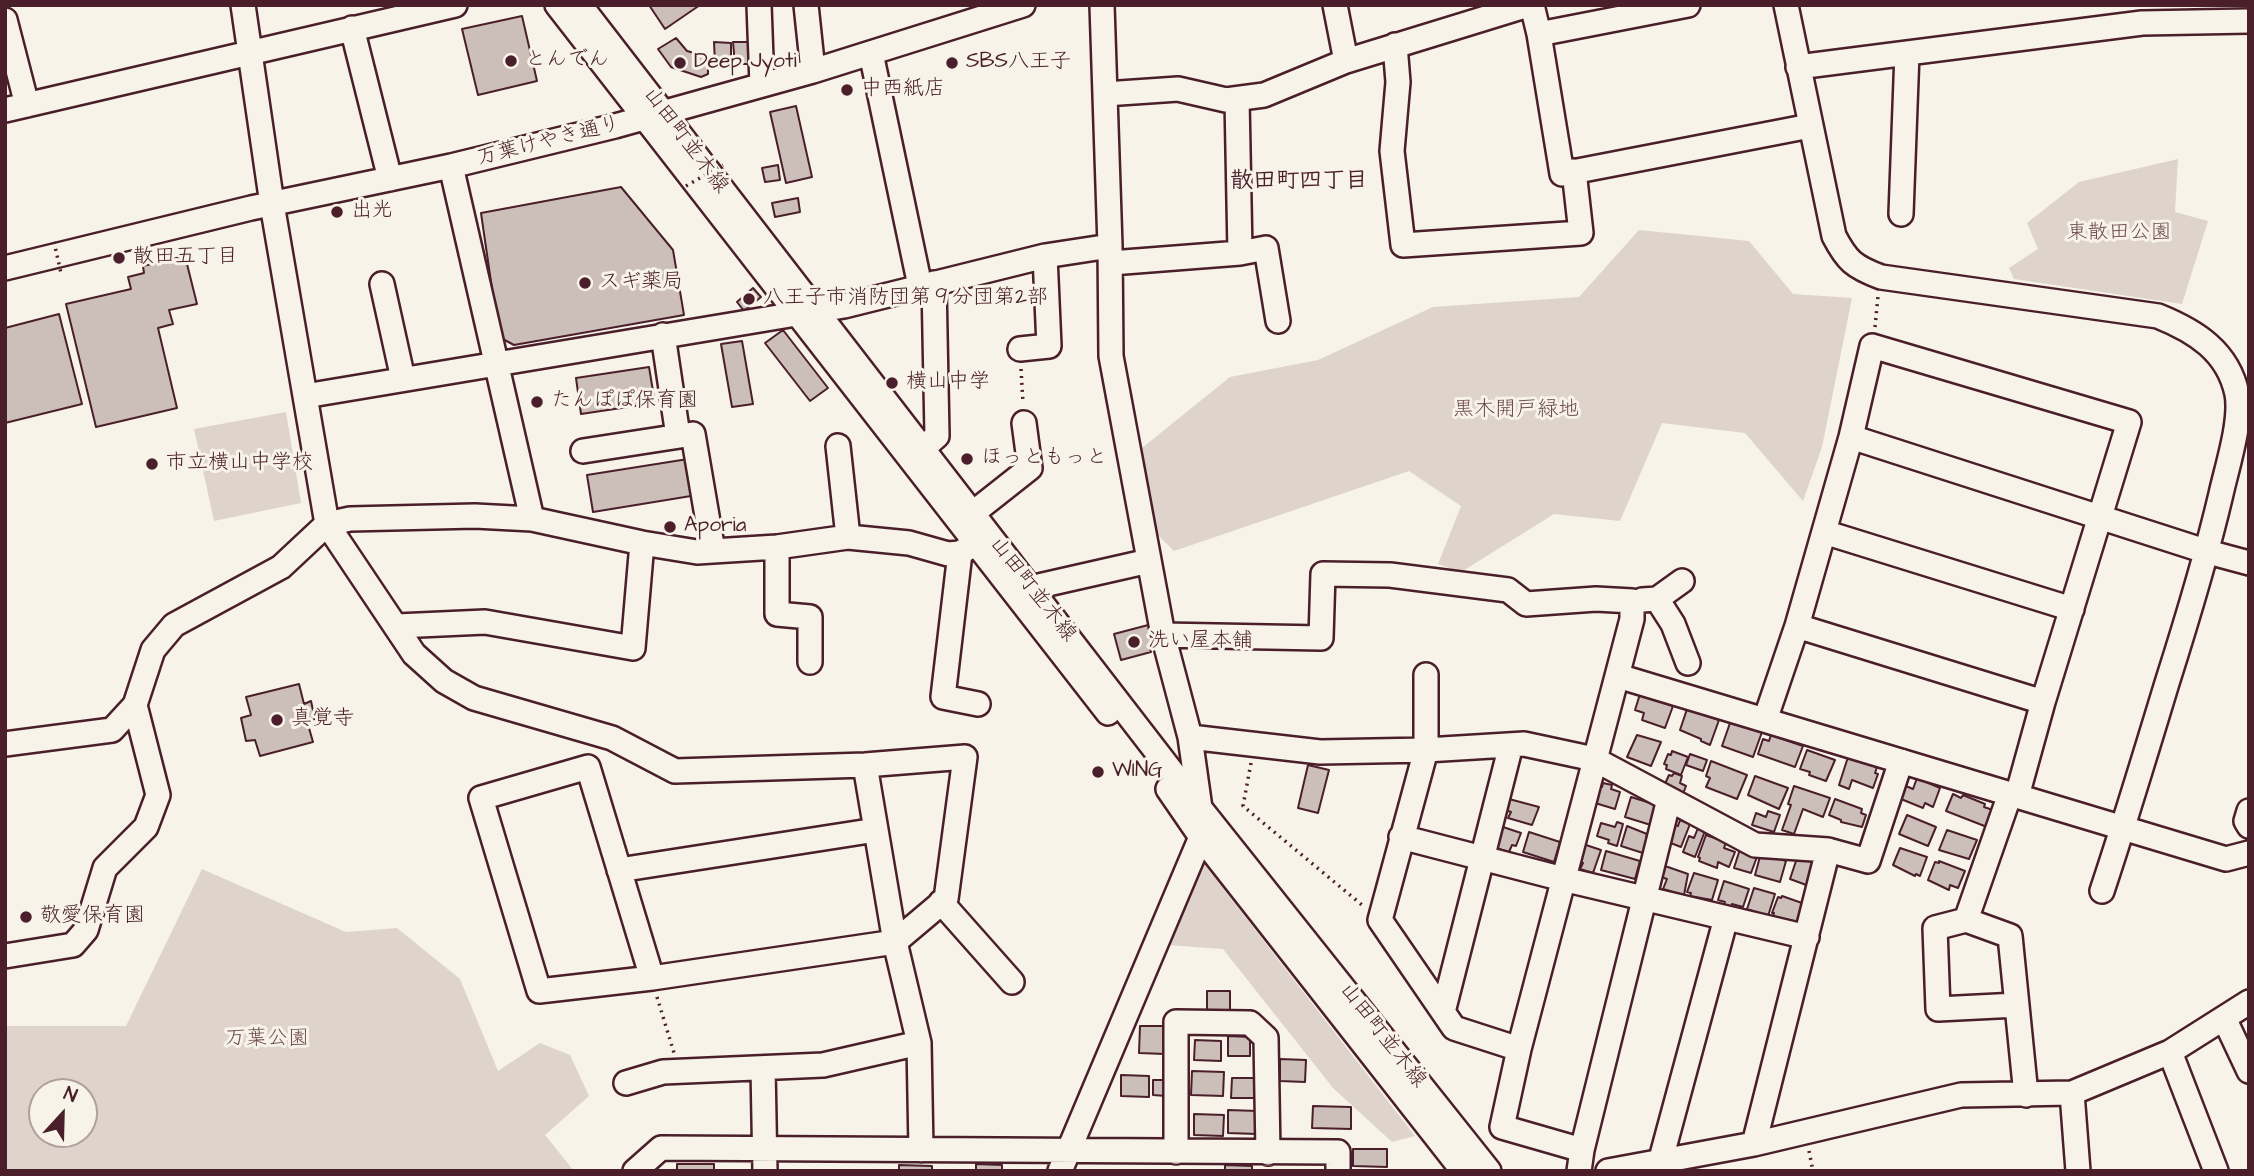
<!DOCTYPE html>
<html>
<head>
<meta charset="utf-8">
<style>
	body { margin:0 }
	#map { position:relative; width:2254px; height:1176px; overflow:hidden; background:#f7f3e8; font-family:"Architects Daughter",sans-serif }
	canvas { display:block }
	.frame { position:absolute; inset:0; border:7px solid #4a1f2b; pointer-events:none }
	.north { position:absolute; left:28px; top:1078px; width:70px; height:70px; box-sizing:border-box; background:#f7f3e8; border:2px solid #b29e9c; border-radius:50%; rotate:22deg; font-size:19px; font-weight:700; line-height:28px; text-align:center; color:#4a1f2b }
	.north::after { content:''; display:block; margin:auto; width:24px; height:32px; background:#4a1f2b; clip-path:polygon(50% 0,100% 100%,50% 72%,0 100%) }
</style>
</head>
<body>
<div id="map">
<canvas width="2254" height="1176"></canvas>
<div class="frame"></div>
<div class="north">N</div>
</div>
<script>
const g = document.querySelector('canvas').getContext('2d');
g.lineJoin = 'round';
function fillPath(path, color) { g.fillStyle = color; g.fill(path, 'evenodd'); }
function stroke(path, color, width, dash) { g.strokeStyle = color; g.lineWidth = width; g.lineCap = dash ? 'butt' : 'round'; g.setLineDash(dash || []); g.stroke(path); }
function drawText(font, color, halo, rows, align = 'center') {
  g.font = font + ' "Architects Daughter","Klee One",sans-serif'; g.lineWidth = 6; g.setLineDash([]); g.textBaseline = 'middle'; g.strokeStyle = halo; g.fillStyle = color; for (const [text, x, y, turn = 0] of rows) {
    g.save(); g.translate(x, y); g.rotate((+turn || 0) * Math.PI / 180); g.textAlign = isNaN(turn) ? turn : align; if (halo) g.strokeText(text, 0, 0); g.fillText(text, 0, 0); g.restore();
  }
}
fillPath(new Path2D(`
	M 2178,159 L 2175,212 L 2208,221 L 2182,304 L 2014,279 L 2009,268 L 2038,249 L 2027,223 L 2079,182 Z
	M 1639,230 L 1749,241 L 1793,294 L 1852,298 L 1822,447 L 1803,501 L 1745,433 L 1662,423 L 1620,521 L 1554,514 L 1461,572 L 1438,564 L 1461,506 L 1409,471 L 1174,551 L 1144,521 L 1137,452 L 1230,377 L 1318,360 L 1433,307 L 1579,297 Z
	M 286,412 L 301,503 L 214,521 L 194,429 Z
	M 1204,864 L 1415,1136 L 1392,1142 L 1333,1088 L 1223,949 L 1167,945 Z
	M 202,869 L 346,932 L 397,928 L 460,979 L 498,1071 L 540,1043 L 570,1055 L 589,1096 L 545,1135 L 574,1171 L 5,1171 L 5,1026 L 126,1026 ZM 84,1092 L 84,1134 L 42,1134 L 42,1092 Z`), '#ded4cc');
const building = new Path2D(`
	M 649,5 L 700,5 L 665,29 Z
	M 522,16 L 537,81 L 478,95 L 462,29 Z
	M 676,38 L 687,51 L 708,57 L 708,74 L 701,77 L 671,67 L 658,49 Z
	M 714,42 L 731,43 L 731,64 L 715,64 Z
	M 733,42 L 751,42 L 751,64 L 735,64 Z
	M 796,106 L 812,177 L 786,183 L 770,112 Z
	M 778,165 L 780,180 L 765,182 L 762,168 Z
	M 621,187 L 673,250 L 684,315 L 514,345 L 499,337 L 481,213 Z
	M 798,198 L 800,212 L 775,217 L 772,203 Z
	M 185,256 L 197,304 L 169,310 L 173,324 L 158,328 L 177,408 L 96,427 L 66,304 L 131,289 L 128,277 L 144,273 L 143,266 Z
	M 753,288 L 761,297 L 744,311 L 737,302 Z
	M 59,314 L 82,404 L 5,423 L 5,328 Z
	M 783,330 L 828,388 L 810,401 L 765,343 Z
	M 742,341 L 753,404 L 732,407 L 721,344 Z
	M 649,367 L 655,403 L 581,414 L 576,378 Z
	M 688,459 L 691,496 L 593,512 L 587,475 Z
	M 1152,624 L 1158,646 L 1150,648 L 1151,652 L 1121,660 L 1114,634 Z
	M 299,684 L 304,704 L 311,701 L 315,719 L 307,721 L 313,742 L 260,756 L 255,740 L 246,741 L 241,718 L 251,715 L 246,697 Z
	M 1640,694 L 1673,706 L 1665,728 L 1642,720 L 1644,713 L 1635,710 Z
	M 1687,709 L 1719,720 L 1710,745 L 1701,741 L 1701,739 L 1680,730 Z
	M 1730,723 L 1762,732 L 1753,757 L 1722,746 Z
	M 1637,735 L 1661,742 L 1651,766 L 1627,757 Z
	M 1771,735 L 1803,746 L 1795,767 L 1758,754 L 1763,739 L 1769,741 Z
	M 1807,750 L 1835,760 L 1826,781 L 1809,775 L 1810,772 L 1800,769 Z
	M 1672,751 L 1688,757 L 1681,775 L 1666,769 L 1667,765 L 1664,764 L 1668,754 L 1671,755 Z
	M 1690,754 L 1707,760 L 1703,771 L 1686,765 Z
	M 1848,757 L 1877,767 L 1875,773 L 1878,774 L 1873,788 L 1852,780 L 1849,789 L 1839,785 Z
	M 1711,761 L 1747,775 L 1737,799 L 1706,787 L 1710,778 L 1706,776 Z
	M 1308,765 L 1329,770 L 1318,813 L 1298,808 Z
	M 1674,773 L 1682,776 L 1680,783 L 1686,786 L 1683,794 L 1664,786 L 1669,775 L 1672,776 Z
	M 1755,776 L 1788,788 L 1779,809 L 1748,795 Z
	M 1917,778 L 1940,788 L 1933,807 L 1925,803 L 1923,808 L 1901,799 L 1906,786 L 1913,789 Z
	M 1603,783 L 1612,785 L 1611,789 L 1620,792 L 1615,809 L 1595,803 L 1597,799 L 1594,798 L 1598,785 L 1602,787 Z
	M 1794,786 L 1830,798 L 1823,817 L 1803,809 L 1794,834 L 1782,830 L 1791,805 L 1788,804 Z
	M 1953,794 L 1961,798 L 1963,795 L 1985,804 L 1984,807 L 1993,810 L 1987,827 L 1946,811 Z
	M 1631,797 L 1660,806 L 1654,826 L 1625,817 Z
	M 1509,799 L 1539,807 L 1532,825 L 1508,818 L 1511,812 L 1505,810 Z
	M 1835,799 L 1862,809 L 1861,813 L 1866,815 L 1862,827 L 1841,822 L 1841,820 L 1829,815 Z
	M 1768,811 L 1780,815 L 1774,832 L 1752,825 L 1756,813 L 1766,817 Z
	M 1907,815 L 1936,827 L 1928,846 L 1899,834 Z
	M 1680,820 L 1690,824 L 1681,847 L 1668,842 L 1675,825 L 1678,826 Z
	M 1617,822 L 1623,824 L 1617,846 L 1608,843 L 1609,840 L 1597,836 L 1601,823 L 1615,827 Z
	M 1627,826 L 1647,834 L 1646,838 L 1651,840 L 1646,854 L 1621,846 Z
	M 1503,827 L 1521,833 L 1516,846 L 1512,845 L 1509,852 L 1496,848 Z
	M 1698,828 L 1705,831 L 1695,857 L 1683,852 L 1689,836 L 1694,838 Z
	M 1947,830 L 1977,840 L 1969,859 L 1939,850 Z
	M 1529,832 L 1560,842 L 1554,862 L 1523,852 Z
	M 1706,835 L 1726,842 L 1724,848 L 1735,852 L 1729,867 L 1718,862 L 1717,868 L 1699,861 L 1700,858 L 1698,857 Z
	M 1583,844 L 1601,850 L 1593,873 L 1580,869 L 1583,863 L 1578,862 Z
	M 1900,848 L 1927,857 L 1920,876 L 1916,874 L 1915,876 L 1893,865 Z
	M 1740,849 L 1758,854 L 1751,873 L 1734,868 Z
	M 1606,851 L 1640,861 L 1635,879 L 1601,870 Z
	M 1761,853 L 1786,861 L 1780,882 L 1755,875 Z
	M 1798,855 L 1818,863 L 1809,886 L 1790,879 Z
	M 1939,861 L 1965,871 L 1958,888 L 1950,885 L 1949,890 L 1928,880 L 1935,862 L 1939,863 Z
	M 1665,866 L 1688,874 L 1684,895 L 1663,889 L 1667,879 L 1661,877 Z
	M 1694,873 L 1718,880 L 1712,900 L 1690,896 L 1691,893 L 1687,892 Z
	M 1724,881 L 1749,889 L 1743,907 L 1732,904 L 1731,907 L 1723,905 L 1725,902 L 1718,900 Z
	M 1754,888 L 1775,894 L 1768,916 L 1747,909 Z
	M 1782,896 L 1802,903 L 1802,905 L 1807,907 L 1801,923 L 1773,916 L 1774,913 L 1772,913 L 1778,897 L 1781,898 Z
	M 1207,991 L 1230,991 L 1230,1011 L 1207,1010 Z
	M 1140,1026 L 1166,1026 L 1165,1054 L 1139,1053 Z
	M 1228,1036 L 1250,1037 L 1250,1056 L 1228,1056 Z
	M 1195,1040 L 1221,1041 L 1221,1061 L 1194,1060 Z
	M 1280,1059 L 1306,1060 L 1305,1082 L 1280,1081 Z
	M 1192,1071 L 1224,1072 L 1223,1096 L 1191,1095 Z
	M 1121,1075 L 1149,1076 L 1149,1097 L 1121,1096 Z
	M 1232,1078 L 1257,1078 L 1257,1098 L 1231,1098 Z
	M 1153,1080 L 1167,1080 L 1166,1096 L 1153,1095 Z
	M 1313,1106 L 1351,1107 L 1351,1129 L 1312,1128 Z
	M 1228,1110 L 1258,1111 L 1257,1134 L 1228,1133 Z
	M 1194,1114 L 1224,1115 L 1223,1136 L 1194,1135 Z
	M 1353,1149 L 1387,1149 L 1387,1167 L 1353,1166 Z
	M 677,1164 L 714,1164 L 714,1171 L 677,1171 Z
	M 976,1164 L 1002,1165 L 1002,1171 L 976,1171 Z
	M 899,1165 L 932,1166 L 932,1171 L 899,1171 Z
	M 1225,1165 L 1252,1166 L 1252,1171 L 1225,1171 Z`);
fillPath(building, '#ccbfb9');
stroke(building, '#4a1f2b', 2);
const minor = new Path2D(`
	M 243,5 L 272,204 L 327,524 L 414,654 L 444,681 L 474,698 L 612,738 L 675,771 L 865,765 L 965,757 L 946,899 L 895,942 L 652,978 L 588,767 L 481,798 L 539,991 L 652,978
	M 557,5 L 1108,713
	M 580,5 L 1200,808 L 1489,1171
	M 759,5 L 762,85
	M 806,5 L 813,71
	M 1335,5 L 1346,61
	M 1532,5 L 1539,34 L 1562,174 L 1810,126
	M 1786,5 L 1834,236 C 1847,261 1854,267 1881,277 L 2158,316 C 2195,331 2228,351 2237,394 C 2242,421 2227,467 2221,494 C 2206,558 2187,620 2167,683 C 2146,752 2125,822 2102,891
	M 5,20 L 27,105
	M 352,28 L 390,179
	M 1539,34 L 1688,5
	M 1395,45 L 1398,82 L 1392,151 L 1403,245 L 1581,233 L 1574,171
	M 871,53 L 920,286
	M 1798,67 L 2142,23 L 2249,21
	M 1105,94 L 1178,89 L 1226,100 L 1264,95 L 1346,61 L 1528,5
	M 5,110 L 455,5
	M 451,166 L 532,519
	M 1901,214 L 1907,53
	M 1240,253 L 1266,248 L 1278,321
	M 1111,263 L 1240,253 L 1237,99
	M 5,268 L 251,208 L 451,166 L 615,126 L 813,71 L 1023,5
	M 382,284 L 403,379
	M 663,335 L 678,436
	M 1020,349 L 1049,346 L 1045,256
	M 305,396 L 844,306 L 1045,256 L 1110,246
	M 1851,437 L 1872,346 L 2129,422 L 2043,702 L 2017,796
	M 838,446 L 848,537
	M 922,449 L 937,436 L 934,283
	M 583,451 L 693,434 L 713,551
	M 973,513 L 1030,468 L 1024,423
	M 1824,532 L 2072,609
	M 777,547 L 777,614 L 810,617 L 810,662
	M 960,553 L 943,697 L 978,704
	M 1017,594 L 1030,588 L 1149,561
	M 1657,599 L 1673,624 L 1688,663
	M 1642,600 L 1657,599 L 1682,581
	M 397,626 L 485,622 L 633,648 L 642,543
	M 1797,626 L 2043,702
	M 1163,635 L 1321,638 L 1323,574 L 1390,575 L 1508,590 L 1526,604 L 1596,599 L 1632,601 L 1632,619 L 1519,1049 L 1502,1127 L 1582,1150
	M 1426,675 L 1426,750 L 1380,920 L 1454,1028 L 1519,1049
	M 1618,676 L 2226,859 L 2249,853
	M 1765,720 L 1797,626 L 1851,437 L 2208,552 L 2249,563
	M 1190,737 L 1320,752 L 1426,750 L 1524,744 L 1594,759 L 1755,845 L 1828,850 L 1868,861 L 1901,761
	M 5,744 L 112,730 L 135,705 L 153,650 L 174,625 L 281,567 L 327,524 L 350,519 L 475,516 L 532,519 L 642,543 L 697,552 L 777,547 L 848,537 L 909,543 L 948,554 L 960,553 L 987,536
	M 865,765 L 895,942 L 919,1043 L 921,1150
	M 1168,789 L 1201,837 L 1463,1171
	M 2010,794 L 1966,920 L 2010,936 L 2026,1095
	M 2249,811 L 2246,821 L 2249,826
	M 1401,837 L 1563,879 L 1807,937
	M 619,870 L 876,830
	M 941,902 L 1012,982
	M 1966,920 L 1935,928 L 1938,1009 L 2017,1005
	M 5,956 L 73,945 L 86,930 L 105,868 L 146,827 L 158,795 L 135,705
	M 1443,1012 L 1511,745
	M 2224,1018 L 2249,1071
	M 2170,1052 L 2216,1171
	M 763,1068 L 765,1171
	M 626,1083 L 663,1072 L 823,1065 L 919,1043
	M 2072,1093 L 2078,1171
	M 1754,1144 L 1828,850
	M 1176,1152 L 1176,1022 L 1250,1023 L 1266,1038 L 1268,1153
	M 1661,1159 L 1726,918
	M 635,1171 L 661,1148 L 1338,1152 L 1338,1171
	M 1060,1171 L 1201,837 L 1200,808 L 1190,737 L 1163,635 L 1111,356 L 1110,246 L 1102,5
	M 1579,1171 L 1582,1150 L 1669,799
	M 1608,1171 L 1754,1144 L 1961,1095 L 2072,1093 L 2170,1052 L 2249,1002`);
stroke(minor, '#4a1f2b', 28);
stroke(new Path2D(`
	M 1875,327 L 1878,296
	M 1021,369 L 1023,403
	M 1251,763 L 1243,806 L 1362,905
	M 657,997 L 674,1053
	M 1809,1151 L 1813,1171`), '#4a1f2b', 3.5, [2, 5]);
stroke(minor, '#f7f3e8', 23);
stroke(new Path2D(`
	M 686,186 L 723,165
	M 54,242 L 61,273`), '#4a1f2b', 3.5, [2, 5]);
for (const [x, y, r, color] of [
	[511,61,7,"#4a1f2b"],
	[680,63,7,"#4a1f2b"],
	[952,63,7,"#4a1f2b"],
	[847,90,7,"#4a1f2b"],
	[337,212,7,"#4a1f2b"],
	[119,258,7,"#4a1f2b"],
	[585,283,7,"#4a1f2b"],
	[749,299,7,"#4a1f2b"],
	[892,383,7,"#4a1f2b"],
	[537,402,7,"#4a1f2b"],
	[967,459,7,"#4a1f2b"],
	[152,464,7,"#4a1f2b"],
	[670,527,7,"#4a1f2b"],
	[1134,642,7,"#4a1f2b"],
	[277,720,7,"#4a1f2b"],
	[1098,772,7,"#4a1f2b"],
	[26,917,7,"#4a1f2b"]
]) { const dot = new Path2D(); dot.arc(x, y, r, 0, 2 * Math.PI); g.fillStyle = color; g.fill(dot); stroke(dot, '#f7f3e8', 2.5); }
drawText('21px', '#4a1f2b', '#f7f3e8', [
	["とんでん",525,61],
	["Deep Jyoti",694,63],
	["SBS八王子",966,63],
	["中西紙店",861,90],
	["出光",351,212],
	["散田五丁目",133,258],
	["スギ薬局",599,283],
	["八王子市消防団第９分団第2部",763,299],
	["横山中学",906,383],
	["たんぽぽ保育園",551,402],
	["ほっともっと",981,459],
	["市立横山中学校",166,464],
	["Aporia",684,527],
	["洗い屋本舗",1148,642],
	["真覚寺",291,720],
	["WING",1112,772],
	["敬愛保育園",40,917]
], 'left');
drawText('21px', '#4a1f2b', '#f7f3e8', [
	["山田町並木線",685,141,53],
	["万葉けやき通り",549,142,-14],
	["山田町並木線",1032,590,52],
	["山田町並木線",1382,1036,52]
]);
drawText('21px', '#6f4c53', '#f7f3e8', [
	["東散田公園",2119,234],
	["黒木開戸緑地",1516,411],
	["万葉公園",267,1040]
]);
drawText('bold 23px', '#4a1f2b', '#f7f3e8', [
	["散田町四丁目",1299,182]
]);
</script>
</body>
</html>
